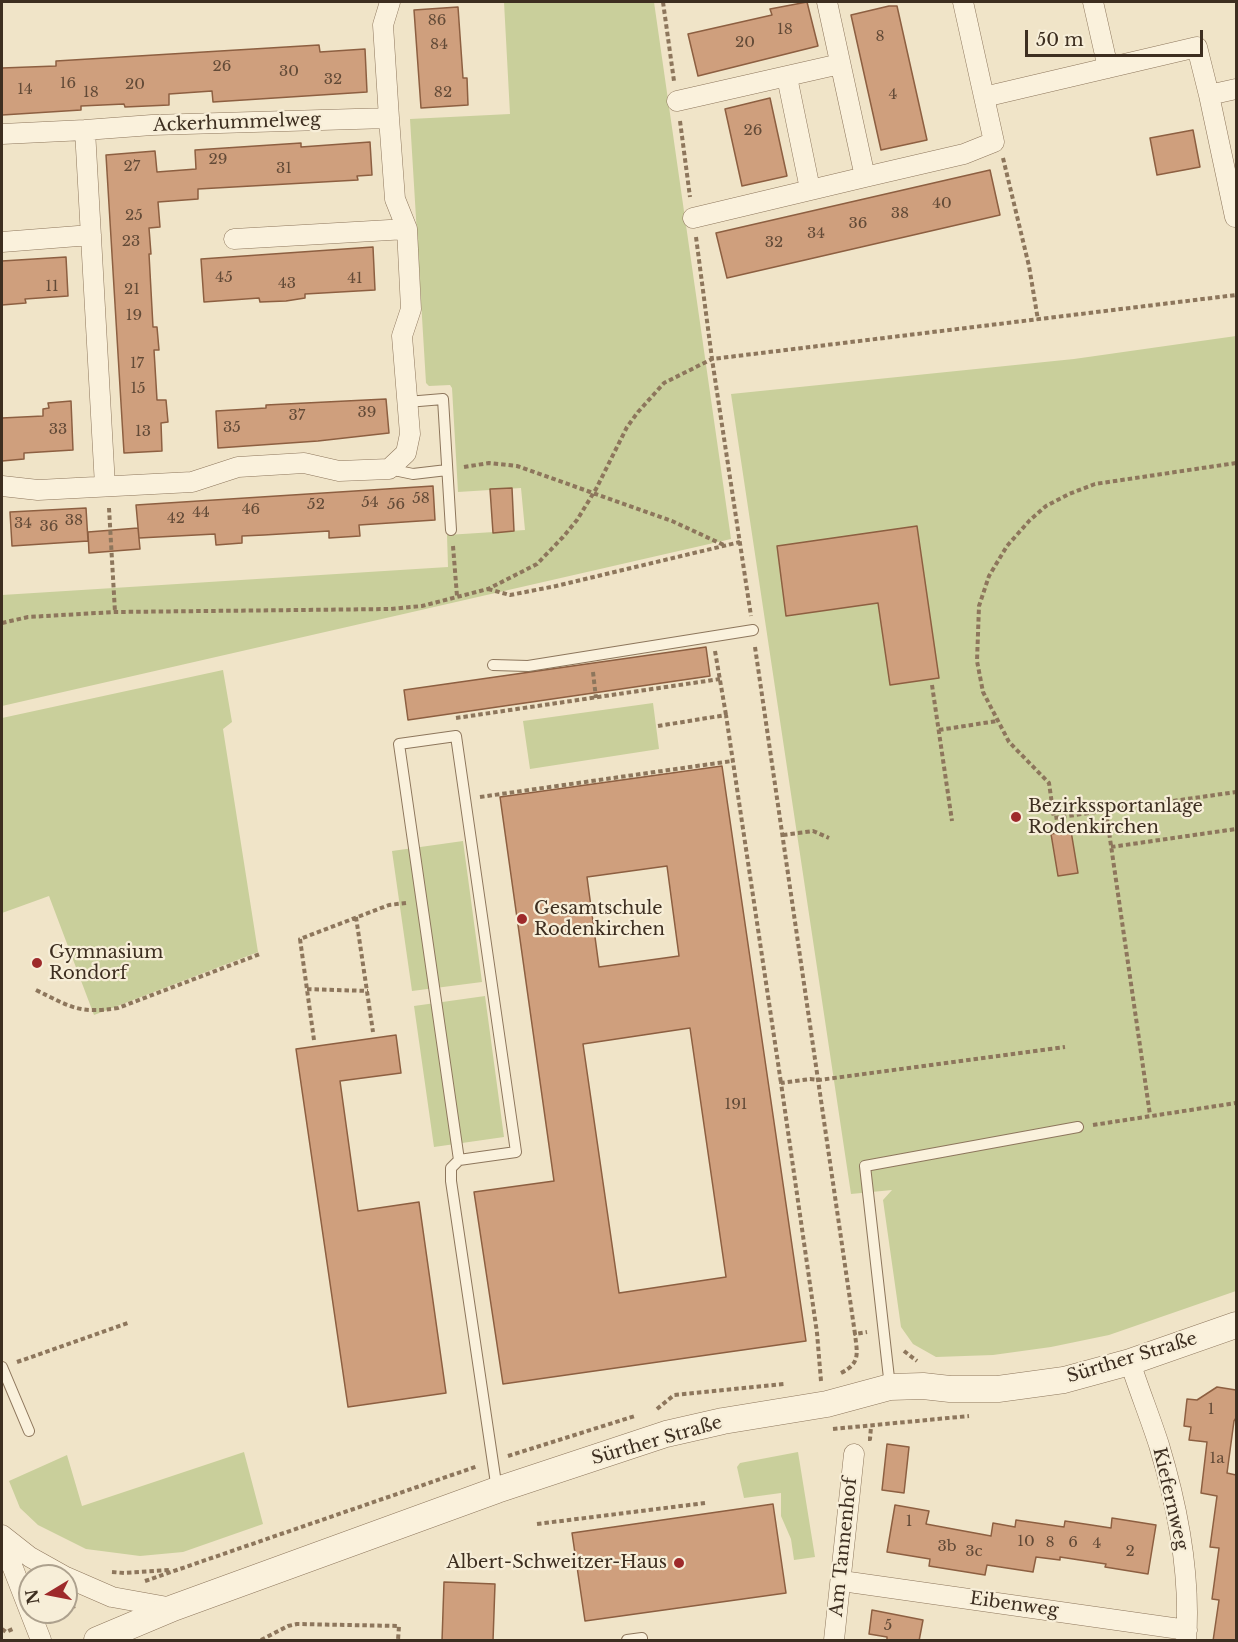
<!DOCTYPE html>
<html>
<head>
<meta charset="utf-8">
<style>
	body { margin:0 }
	#map { position:relative; width:1238px; height:1642px; overflow:hidden; background:#f0e4c8; font-family:"Libre Baskerville",serif }
	canvas { display:block }
	.frame { position:absolute; inset:0; border:3px solid #3d2e20; pointer-events:none }
	.north { position:absolute; left:18px; top:1564px; width:60px; height:60px; box-sizing:border-box; background:#f7eed8; border:2px solid #ada18e; border-radius:50%; rotate:260deg; font-size:16px; font-weight:700; line-height:24px; text-align:center; color:#3d2e20 }
	.north::after { content:''; display:block; margin:auto; width:21px; height:27px; background:#9e2a2b; clip-path:polygon(50% 0,100% 100%,50% 72%,0 100%) }
	.scale { position:absolute; left:1025px; top:30px; width:178px; height:27px; box-sizing:border-box; border:3px solid #3d2e20; border-top:0; padding-left:8px; font-size:18px; line-height:21px; white-space:nowrap; color:#3d2e20; -webkit-text-stroke:4px #f7eed8; paint-order:stroke }
</style>
</head>
<body>
<div id="map">
<canvas width="1238" height="1642"></canvas>
<div class="frame"></div>
<div class="north">N</div>
<div class="scale">50 m</div>
</div>
<script>
const g = document.querySelector('canvas').getContext('2d');
g.lineJoin = 'round';
function fillPath(path, color) { g.fillStyle = color; g.fill(path, 'evenodd'); }
function stroke(path, color, width, dash) { g.strokeStyle = color; g.lineWidth = width; g.lineCap = dash ? 'butt' : 'round'; g.setLineDash(dash || []); g.stroke(path); }
function drawText(font, color, halo, rows, align = 'center') {
  g.font = font + ' "Libre Baskerville",serif'; g.lineWidth = 4.5; g.setLineDash([]); g.textBaseline = 'middle'; g.strokeStyle = halo; g.fillStyle = color; for (const [text, x, y, turn = 0] of rows) {
    g.save(); g.translate(x, y); g.rotate((+turn || 0) * Math.PI / 180); g.textAlign = isNaN(turn) ? turn : align; if (halo) g.strokeText(text, 0, 0); g.fillText(text, 0, 0); g.restore();
  }
}
fillPath(new Path2D(`
	M 504,2 L 654,2 L 731,539 L 2,706 L 2,595 L 448,567 L 447,535 L 525,530 L 521,488 L 458,492 L 452,388 L 450,385 L 429,386 L 426,383 L 410,119 L 510,114 Z
	M 1236,336 L 1236,1291 L 1109,1335 L 1051,1347 L 993,1355 L 936,1357 L 913,1344 L 901,1327 L 883,1200 L 892,1190 L 851,1194 L 731,394 L 1074,359 Z
	M 223,670 L 232,722 L 223,729 L 258,952 L 94,1015 L 49,896 L 2,913 L 2,718 Z
	M 653,703 L 659,749 L 530,769 L 523,721 Z
	M 463,841 L 482,982 L 412,991 L 392,851 Z
	M 485,996 L 504,1137 L 434,1147 L 414,1006 Z
	M 244,1452 L 263,1524 L 183,1552 L 140,1556 L 86,1549 L 38,1525 L 20,1508 L 9,1481 L 67,1455 L 82,1506 Z
	M 798,1452 L 815,1557 L 794,1560 L 791,1539 L 781,1516 L 781,1493 L 744,1498 L 737,1467 L 740,1463 Z`), '#c9cf9b');
const building = new Path2D(`
	M 807,2 L 818,46 L 698,76 L 688,34 L 772,15 L 770,9 Z
	M 889,6 L 897,6 L 927,140 L 881,150 L 851,15 Z
	M 458,7 L 463,78 L 467,78 L 468,105 L 421,108 L 414,10 Z
	M 319,45 L 320,52 L 365,49 L 367,92 L 213,102 L 212,91 L 169,94 L 169,105 L 125,107 L 124,104 L 81,106 L 81,110 L 2,115 L 2,68 L 56,66 L 56,61 Z
	M 770,98 L 787,176 L 742,186 L 725,109 Z
	M 1193,130 L 1200,167 L 1157,175 L 1150,138 Z
	M 370,142 L 372,175 L 357,176 L 358,180 L 198,189 L 198,199 L 158,202 L 160,227 L 149,228 L 151,254 L 149,254 L 153,327 L 157,327 L 159,350 L 154,350 L 157,400 L 166,400 L 168,422 L 161,423 L 162,451 L 124,453 L 106,155 L 155,151 L 157,172 L 196,169 L 195,150 L 301,143 L 301,147 Z
	M 990,170 L 1000,215 L 727,278 L 716,233 Z
	M 373,247 L 375,290 L 305,294 L 305,298 L 286,301 L 260,302 L 259,298 L 204,302 L 201,259 Z
	M 66,257 L 68,296 L 25,299 L 26,303 L 2,305 L 2,261 Z
	M 386,399 L 389,433 L 318,441 L 218,448 L 216,411 L 266,408 L 266,405 Z
	M 71,401 L 73,450 L 24,453 L 24,459 L 2,461 L 2,418 L 43,416 L 43,409 L 49,408 L 48,403 Z
	M 433,486 L 435,520 L 359,525 L 360,536 L 329,538 L 329,531 L 264,535 L 242,536 L 242,543 L 216,545 L 215,534 L 139,538 L 136,505 Z
	M 512,488 L 514,531 L 493,533 L 490,489 Z
	M 86,508 L 88,541 L 12,546 L 10,512 Z
	M 917,526 L 939,678 L 890,685 L 878,603 L 786,616 L 777,546 Z
	M 138,528 L 140,549 L 89,553 L 88,532 Z
	M 706,647 L 710,676 L 408,720 L 404,690 Z
	M 722,766 L 806,1341 L 503,1384 L 474,1192 L 554,1181 L 500,797 ZM 667,866 L 679,956 L 599,967 L 587,877 ZM 690,1028 L 726,1277 L 619,1293 L 583,1044 Z
	M 1071,831 L 1078,873 L 1058,876 L 1051,834 Z
	M 396,1035 L 401,1073 L 340,1081 L 358,1211 L 419,1202 L 446,1393 L 348,1407 L 296,1049 Z
	M 1217,1387 L 1236,1390 L 1236,1418 L 1234,1421 L 1227,1473 L 1236,1475 L 1236,1641 L 1213,1641 L 1219,1600 L 1212,1599 L 1219,1548 L 1210,1547 L 1217,1496 L 1201,1493 L 1207,1442 L 1189,1440 L 1191,1427 L 1184,1426 L 1187,1399 L 1197,1400 Z
	M 887,1444 L 909,1447 L 904,1493 L 882,1490 Z
	M 773,1504 L 786,1593 L 585,1621 L 572,1533 Z
	M 895,1505 L 929,1511 L 926,1524 L 991,1536 L 993,1523 L 1015,1527 L 1016,1520 L 1064,1527 L 1065,1521 L 1111,1528 L 1112,1518 L 1156,1525 L 1148,1574 L 1105,1567 L 1106,1564 L 1060,1557 L 1060,1560 L 1036,1557 L 1033,1572 L 987,1565 L 985,1575 L 929,1566 L 930,1559 L 887,1552 Z
	M 444,1582 L 495,1584 L 493,1641 L 442,1641 Z
	M 872,1610 L 923,1620 L 919,1641 L 887,1641 L 887,1637 L 869,1634 Z`);
fillPath(building, '#cf9f7d');
stroke(building, '#8d5f41', 1.5);
const service = new Path2D(`
	M 407,402 L 443,399 L 451,530
	M 389,469 L 413,474 L 447,470
	M 493,665 L 528,666 L 753,630
	M 459,1160 L 516,1152 L 456,736 L 399,744 L 459,1160 L 451,1168 L 451,1181 L 497,1490
	M 2,1367 L 29,1431
	M 890,1387 L 865,1166 L 1078,1127
	M 627,1640 L 642,1638 L 642,1640`);
const minor = new Path2D(`
	M 827,2 L 865,177 L 964,154 L 994,142 L 963,2
	M 1093,2 L 1108,68
	M 787,77 L 810,189
	M 1209,95 L 1235,217
	M 984,97 L 1197,47 L 1209,95 L 1236,89
	M 677,101 L 840,64
	M 2,134 L 85,130
	M 693,218 L 865,177
	M 234,239 L 407,229
	M 2,242 L 91,235
	M 2,486 L 38,490 L 192,482 L 238,467 L 304,463 L 339,471 L 389,469 L 406,453 L 410,434 L 402,336 L 411,309 L 407,229 L 395,199 L 389,118 L 383,25 L 390,2
	M 105,486 L 85,130 L 152,125 L 389,118
	M 1130,1362 C 1139,1390 1150,1417 1159,1445 C 1178,1508 1191,1574 1186,1640
	M 2,1535 L 30,1557 L 64,1576
	M 2,1540 L 41,1640
	M 66,1577 L 112,1597 L 173,1608
	M 842,1581 L 1187,1630
	M 834,1640 L 854,1454`);
const tertiary = new Path2D(`
	M 97,1640 L 173,1608 L 313,1557 L 497,1490 L 666,1434 L 723,1421 L 827,1404 L 890,1387 L 923,1386 L 950,1389 L 998,1389 L 1064,1380 L 1130,1362 L 1236,1325`);
stroke(service, '#8d765c', 12);
stroke(minor, '#8d765c', 21);
stroke(tertiary, '#8d765c', 27);
stroke(new Path2D(`
	M 663,2 L 674,81
	M 680,121 L 690,197
	M 1003,158 L 1029,266 L 1038,320
	M 696,237 L 712,359 L 751,616
	M 1236,463 L 1095,484 L 1069,494 L 1046,506 L 1030,520 L 1007,546 L 989,576 L 979,606 L 977,661 L 983,692 L 1009,742 L 1049,783 L 1054,818 L 1236,792
	M 464,467 L 489,463 L 517,466 L 672,521 L 726,546
	M 109,508 L 115,612
	M 453,546 L 457,596
	M 488,589 L 510,595 L 556,586 L 740,542
	M 2,623 L 28,617 L 115,612 L 391,609 L 422,606 L 488,589 L 537,564 L 563,537 L 577,520 L 596,489 L 627,427 L 638,412 L 664,383 L 712,359 L 1236,295
	M 755,647 L 855,1334 L 867,1332
	M 715,651 L 726,715
	M 593,672 L 596,698
	M 932,685 L 952,821
	M 456,718 L 720,679
	M 658,726 L 726,715 L 781,1083
	M 939,730 L 997,721
	M 480,797 L 732,761
	M 1106,811 L 1150,1115
	M 783,835 L 813,831 L 829,838
	M 1111,847 L 1236,829
	M 356,917 L 373,1032
	M 307,989 L 368,991
	M 36,990 C 71,1007 78,1014 118,1008 L 260,954
	M 314,1040 L 300,939 L 389,905 L 406,903
	M 1093,1125 L 1236,1103
	M 904,1351 L 917,1361
	M 17,1362 L 128,1323
	M 841,1373 C 861,1363 857,1353 855,1334
	M 821,1381 L 817,1333 L 781,1083 L 810,1079 L 819,1080 L 1065,1047
	M 657,1409 L 674,1395 L 784,1384
	M 833,1429 L 969,1416
	M 868,1439 L 870,1439 L 871,1427
	M 508,1456 L 635,1416
	M 537,1524 L 705,1503
	M 112,1572 L 124,1573 L 170,1570
	M 145,1581 L 478,1466
	M 66,1609 L 75,1606
	M 2,1629 L 6,1632 L 15,1628
	M 261,1640 L 288,1626 L 297,1624 L 399,1626 L 398,1640`), '#8d765c', 4, [4.5, 3]);
stroke(service, '#faf1dc', 10);
stroke(minor, '#faf1dc', 20);
stroke(tertiary, '#faf1dc', 26);
for (const [x, y, r, color] of [
	[1016,817,6,"#9e2a2b"],
	[522,919,6,"#9e2a2b"],
	[37,963,6,"#9e2a2b"],
	[679,1563,6,"#9e2a2b"]
]) { const dot = new Path2D(); dot.arc(x, y, r, 0, 2 * Math.PI); g.fillStyle = color; g.fill(dot); stroke(dot, '#f7eed8', 2); }
drawText('15px', '#624a37', null, [
	["86",437,21],
	["18",785,30],
	["8",880,37],
	["20",745,43],
	["84",439,45],
	["26",222,67],
	["30",289,72],
	["32",333,80],
	["16",68,84],
	["20",135,85],
	["14",25,90],
	["18",91,93],
	["82",443,93],
	["4",893,95],
	["26",753,131],
	["29",218,160],
	["27",132,167],
	["31",284,169],
	["40",942,204],
	["38",900,214],
	["25",134,216],
	["36",858,224],
	["34",816,234],
	["23",131,242],
	["32",774,243],
	["45",224,278],
	["41",355,279],
	["43",287,284],
	["11",52,287],
	["21",132,290],
	["19",134,316],
	["17",137,364],
	["15",138,389],
	["39",367,413],
	["37",297,416],
	["35",232,428],
	["33",58,430],
	["13",143,432],
	["58",421,499],
	["54",370,503],
	["52",316,505],
	["56",396,505],
	["46",251,510],
	["44",201,513],
	["42",176,519],
	["38",74,521],
	["34",23,524],
	["36",49,527],
	["191",736,1105],
	["1",1211,1410],
	["1a",1217,1459],
	["1",909,1522],
	["10",1026,1542],
	["8",1050,1543],
	["6",1073,1543],
	["4",1097,1544],
	["3b",947,1547],
	["3c",974,1552],
	["2",1130,1552],
	["5",888,1626]
]);
drawText('18px', '#3d2e20', '#f7eed8', [
	["Ackerhummelweg",237,123,-2],
	["Sürther Straße",1132,1358,-17],
	["Sürther Straße",657,1441,-16],
	["Kiefernweg",1170,1499,77],
	["Am Tannenhof",844,1547,-84],
	["Eibenweg",1014,1605,8]
]);
drawText('18px', '#3d2e20', '#f7eed8', [
	["Bezirkssportanlage",1028,807],
	["Rodenkirchen",1028,828],
	["Gesamtschule",534,909],
	["Rodenkirchen",534,930],
	["Gymnasium",49,953],
	["Rondorf",49,974],
	["Albert-Schweitzer-Haus",667,1563,"right"]
], 'left');
</script>
</body>
</html>
